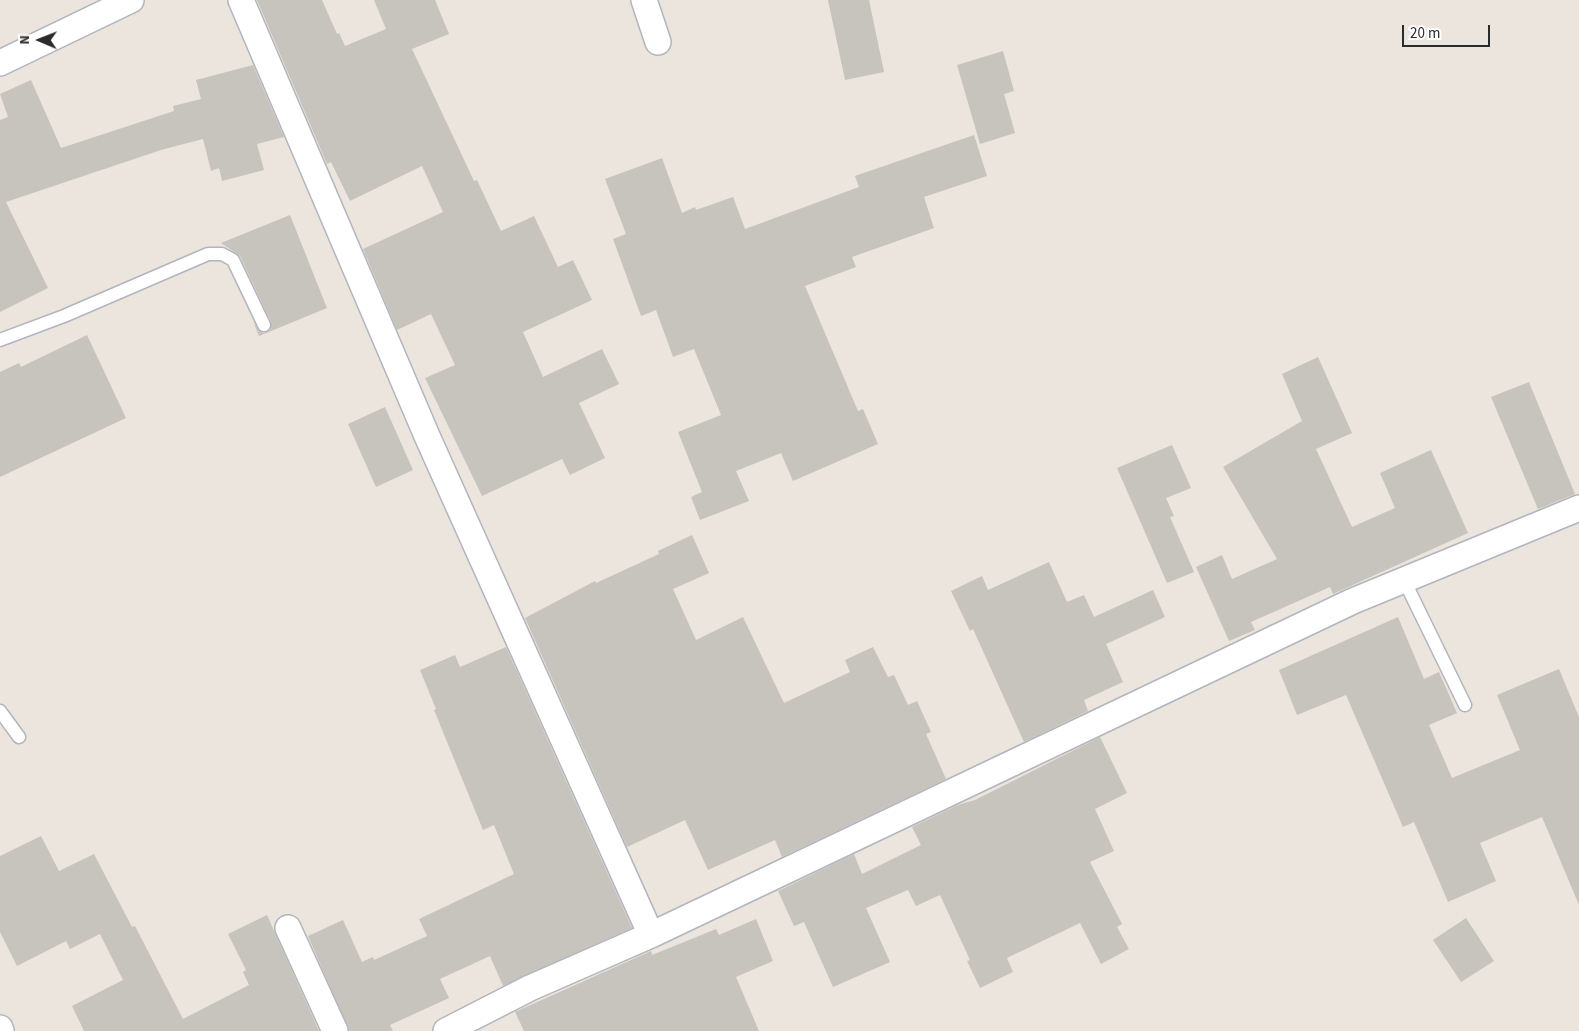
<!DOCTYPE html>
<html>
<head>
<meta charset="utf-8">
<style>
	body { margin:0 }
	#map { position:relative; width:1579px; height:1031px; overflow:hidden; background:#ebe5de; font-family:"Source Sans 3",sans-serif }
	canvas { display:block }
	.north { position:absolute; left:15px; top:15px; width:50px; height:50px; -webkit-text-stroke:4px #fff; paint-order:stroke; rotate:271deg; font-size:14px; font-weight:700; line-height:20px; text-align:center; color:#2b2b2b }
	.north::after { content:''; display:block; margin:auto; width:18px; height:22px; background:#2b2b2b; clip-path:polygon(50% 0,100% 100%,50% 72%,0 100%) }
	.scale { position:absolute; left:1402px; top:25px; width:88px; height:22px; box-sizing:border-box; border:2px solid #2b2b2b; border-top:0; padding-left:6px; font-size:15px; line-height:18px; white-space:nowrap; color:#2b2b2b; -webkit-text-stroke:4px #fff; paint-order:stroke }
</style>
</head>
<body>
<div id="map">
<canvas width="1579" height="1031"></canvas>
<div class="north">N</div>
<div class="scale">20 m</div>
</div>
<script>
const g = document.querySelector('canvas').getContext('2d');
g.lineJoin = 'round';
function fillPath(path, color) { g.fillStyle = color; g.fill(path, 'evenodd'); }
function stroke(path, color, width, dash) { g.strokeStyle = color; g.lineWidth = width; g.lineCap = dash ? 'butt' : 'round'; g.setLineDash(dash || []); g.stroke(path); }
fillPath(new Path2D(`
	M 257,0 L 322,0 L 337,34 L 339,33 L 345,46 L 386,29 L 374,0 L 435,0 L 449,34 L 412,49 L 474,181 L 477,180 L 501,231 L 534,216 L 558,267 L 573,260 L 592,300 L 523,332 L 543,377 L 602,349 L 619,384 L 579,403 L 605,458 L 570,475 L 562,459 L 482,496 L 425,378 L 455,365 L 431,314 L 397,330 L 363,249 L 443,212 L 422,166 L 350,201 L 331,162 L 327,164 Z
	M 828,0 L 869,0 L 884,72 L 845,80 Z
	M 1003,51 L 1014,91 L 1004,94 L 1015,133 L 980,144 L 957,65 Z
	M 253,65 L 284,137 L 257,144 L 264,170 L 222,181 L 219,168 L 211,171 L 203,139 L 161,150 L 6,202 L 48,288 L 0,312 L 0,120 L 8,117 L 0,94 L 31,80 L 61,148 L 174,111 L 173,106 L 201,99 L 196,80 Z
	M 974,135 L 987,176 L 924,197 L 934,228 L 852,257 L 856,267 L 805,286 L 858,411 L 863,409 L 878,444 L 793,481 L 781,453 L 736,471 L 749,501 L 700,520 L 691,497 L 702,492 L 678,432 L 721,415 L 694,349 L 673,357 L 656,310 L 641,316 L 613,239 L 626,234 L 605,179 L 662,158 L 682,213 L 695,207 L 696,210 L 733,197 L 745,229 L 859,187 L 855,176 Z
	M 290,215 L 327,308 L 259,336 L 253,321 L 259,331 L 264,333 L 271,329 L 271,322 L 240,256 L 221,243 Z
	M 87,335 L 126,418 L 0,477 L 0,372 L 19,363 L 21,367 Z
	M 1318,357 L 1352,433 L 1316,449 L 1352,527 L 1395,508 L 1380,473 L 1431,450 L 1468,533 L 1333,594 L 1330,587 L 1251,622 L 1255,630 L 1229,641 L 1196,567 L 1222,555 L 1232,579 L 1277,559 L 1223,467 L 1302,421 L 1282,374 Z
	M 1529,382 L 1575,494 L 1538,509 L 1491,397 Z
	M 385,407 L 413,470 L 376,487 L 348,424 Z
	M 1172,445 L 1191,488 L 1166,498 L 1174,516 L 1170,517 L 1194,572 L 1167,583 L 1117,468 Z
	M 692,535 L 709,573 L 673,589 L 696,640 L 743,617 L 784,703 L 850,672 L 845,660 L 873,647 L 888,677 L 894,675 L 908,705 L 917,701 L 931,732 L 926,734 L 946,779 L 782,857 L 775,840 L 708,870 L 685,820 L 627,847 L 525,618 L 595,581 L 596,583 L 659,554 L 658,551 Z
	M 1049,562 L 1067,602 L 1084,595 L 1094,617 L 1153,590 L 1165,617 L 1106,644 L 1123,682 L 1084,700 L 1088,711 L 1024,742 L 973,629 L 970,631 L 951,591 L 982,576 L 988,590 Z
	M 1398,617 L 1424,679 L 1439,672 L 1457,713 L 1429,725 L 1452,778 L 1520,750 L 1497,695 L 1559,669 L 1579,717 L 1579,905 L 1542,817 L 1480,843 L 1496,881 L 1448,902 L 1414,822 L 1403,827 L 1346,695 L 1297,715 L 1279,670 Z
	M 506,647 L 632,928 L 503,986 L 490,956 L 440,979 L 449,998 L 390,1025 L 393,1031 L 349,1031 L 308,936 L 343,920 L 362,962 L 373,957 L 374,960 L 427,936 L 419,919 L 514,874 L 494,825 L 483,830 L 434,710 L 436,709 L 420,670 L 455,655 L 460,667 Z
	M 1100,737 L 1127,793 L 1095,809 L 1114,851 L 1090,862 L 1122,924 L 1117,927 L 1129,949 L 1101,964 L 1080,923 L 1007,958 L 1013,972 L 980,988 L 967,961 L 970,960 L 940,895 L 916,906 L 908,890 L 866,908 L 890,962 L 833,987 L 804,922 L 794,926 L 778,891 L 854,854 L 862,874 L 921,845 L 912,827 L 958,805 L 975,800 Z
	M 41,836 L 59,871 L 94,854 L 132,927 L 135,926 L 183,1019 L 249,985 L 243,972 L 246,970 L 228,934 L 267,915 L 319,1031 L 84,1031 L 72,1006 L 123,980 L 100,934 L 70,949 L 66,941 L 17,966 L 0,932 L 0,856 Z
	M 1466,918 L 1494,961 L 1461,982 L 1433,940 Z
	M 756,919 L 773,961 L 736,977 L 759,1031 L 524,1031 L 515,1012 L 651,951 L 652,955 L 716,929 L 719,935 Z`), '#c7c3bd');
const service = new Path2D(`
	M 0,340 L 64,316 L 208,254 L 222,254 L 233,260 L 264,325
	M 1404,580 L 1465,705
	M 0,711 L 19,737`);
const minor = new Path2D(`
	M 241,0 L 427,436 L 651,935
	M 644,0 L 658,42
	M 0,63 L 131,0
	M 288,928 L 335,1031
	M 0,1028 L 1,1031
	M 446,1031 L 530,988 L 651,935 L 1353,601 L 1579,508`);
stroke(service, '#b2b5bd', 15);
stroke(minor, '#b2b5bd', 28);
stroke(service, '#fff', 12);
stroke(minor, '#fff', 25);
</script>
</body>
</html>
